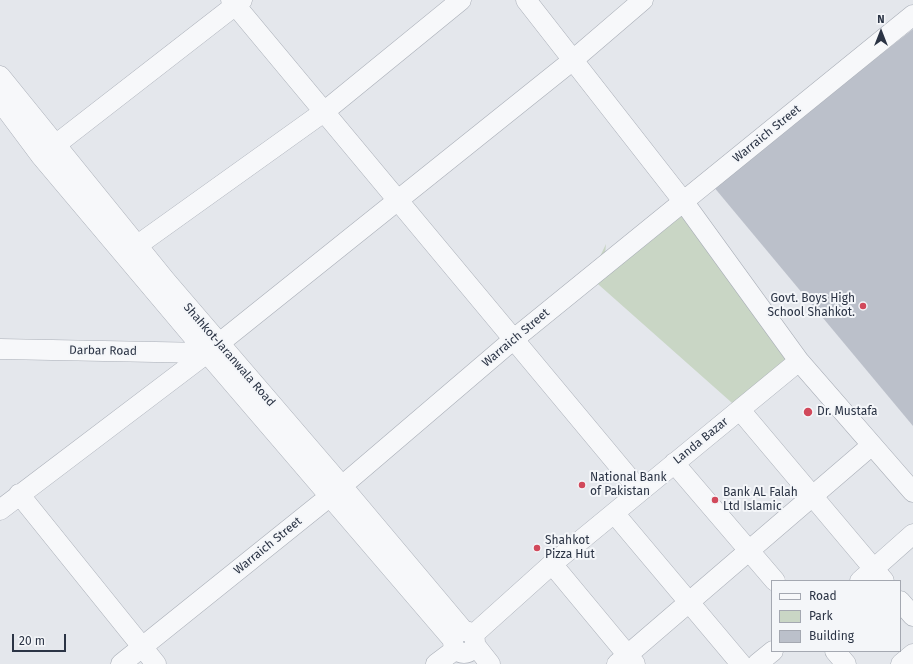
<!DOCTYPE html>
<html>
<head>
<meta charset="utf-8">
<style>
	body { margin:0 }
	#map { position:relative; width:913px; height:664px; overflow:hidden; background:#e4e7ec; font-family:"Fira Sans",sans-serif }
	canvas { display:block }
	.legend { position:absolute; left:771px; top:580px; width:130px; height:72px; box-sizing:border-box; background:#f4f6f9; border:1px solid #a4a8b1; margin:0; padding:5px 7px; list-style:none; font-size:12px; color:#2b3445 }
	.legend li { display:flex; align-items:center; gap:8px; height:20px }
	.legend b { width:20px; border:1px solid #a4a8b1 }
	.north { position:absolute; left:861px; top:12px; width:40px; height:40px; -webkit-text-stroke:3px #f4f6f9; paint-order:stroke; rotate:0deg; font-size:11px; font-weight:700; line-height:16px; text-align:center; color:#2b3445 }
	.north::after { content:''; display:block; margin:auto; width:14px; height:18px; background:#2b3445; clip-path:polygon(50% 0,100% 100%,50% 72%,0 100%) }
	.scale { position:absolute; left:12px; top:634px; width:54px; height:18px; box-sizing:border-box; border:2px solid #2b3445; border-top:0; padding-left:5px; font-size:12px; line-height:14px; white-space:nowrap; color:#2b3445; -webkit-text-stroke:3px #f4f6f9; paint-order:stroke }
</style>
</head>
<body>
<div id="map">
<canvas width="913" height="664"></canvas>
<ul class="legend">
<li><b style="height:5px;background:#f7f8fa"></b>Road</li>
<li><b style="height:11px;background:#c9d6c5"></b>Park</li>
<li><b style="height:11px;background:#bbc0ca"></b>Building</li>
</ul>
<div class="north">N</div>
<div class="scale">20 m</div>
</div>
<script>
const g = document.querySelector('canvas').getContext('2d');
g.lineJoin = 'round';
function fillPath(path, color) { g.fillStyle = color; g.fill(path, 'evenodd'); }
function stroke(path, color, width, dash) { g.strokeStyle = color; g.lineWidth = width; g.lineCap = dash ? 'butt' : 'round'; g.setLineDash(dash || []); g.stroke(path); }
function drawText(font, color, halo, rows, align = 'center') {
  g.font = font + ' "Fira Sans",sans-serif'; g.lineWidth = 4; g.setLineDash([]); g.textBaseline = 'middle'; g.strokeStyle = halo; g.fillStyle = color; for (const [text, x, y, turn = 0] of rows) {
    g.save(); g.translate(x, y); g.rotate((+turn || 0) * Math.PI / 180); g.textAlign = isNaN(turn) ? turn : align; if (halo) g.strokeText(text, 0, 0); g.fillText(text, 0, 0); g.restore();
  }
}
fillPath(new Path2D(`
	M 683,201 L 799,361 L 740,410 L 590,277 L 606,244 L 604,265 Z`), '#c9d6c5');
fillPath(new Path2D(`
	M 913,29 L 913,426 L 713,186 Z`), '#bbc0ca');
const minor = new Path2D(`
	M 231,0 L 640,491
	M 526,0 L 683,201 L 799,361
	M 0,76 L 166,281 L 342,486 L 463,630
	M 0,101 L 41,156 L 207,353 L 453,640
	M 45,153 L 242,0
	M 128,252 L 325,111 L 461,0
	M 0,349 L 207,353
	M 740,410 L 884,581
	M 674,463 L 775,581
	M 19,494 L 156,664
	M 0,510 L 207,353 L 573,60 L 643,0
	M 614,513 L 741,664
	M 552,564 L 635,664
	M 860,581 L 913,534
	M 900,601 L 913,616
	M453 642a11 11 0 1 1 22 0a11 11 0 1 1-22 0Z
	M 473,635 L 552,564 L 799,361 L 913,492
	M 475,645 L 490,664
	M 835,651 L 846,664
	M 121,664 L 329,497 L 514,339 L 913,15
	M 436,664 L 456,649
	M 617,664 L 872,445
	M 757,664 L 773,651
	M 901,664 L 913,654`);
stroke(minor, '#a9aeb7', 21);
stroke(minor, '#f7f8fa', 20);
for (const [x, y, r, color] of [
	[863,306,4,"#d1495b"],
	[808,412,5,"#d1495b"],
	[582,485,4,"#d1495b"],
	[715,500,4,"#d1495b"],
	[537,548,4,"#d1495b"]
]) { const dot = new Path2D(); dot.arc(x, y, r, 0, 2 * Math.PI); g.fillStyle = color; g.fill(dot); stroke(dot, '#f4f6f9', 1.5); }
drawText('12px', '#2b3445', '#f4f6f9', [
	["Warraich Street",767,134,-39],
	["Warraich Street",516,338,-40],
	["Darbar Road",103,351,1],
	["Shahkot-Jaranwala Road",229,355,49],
	["Landa Bazar",701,441,-39],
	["Warraich Street",268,546,-39]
]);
drawText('12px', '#2b3445', '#f4f6f9', [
	["Govt. Boys High",855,299,"right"],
	["School Shahkot.",855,313,"right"],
	["Dr. Mustafa",817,412],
	["National Bank",590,478],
	["of Pakistan",590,492],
	["Bank AL Falah",723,493],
	["Ltd Islamic",723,507],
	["Shahkot",545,541],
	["Pizza Hut",545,555]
], 'left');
</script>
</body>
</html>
